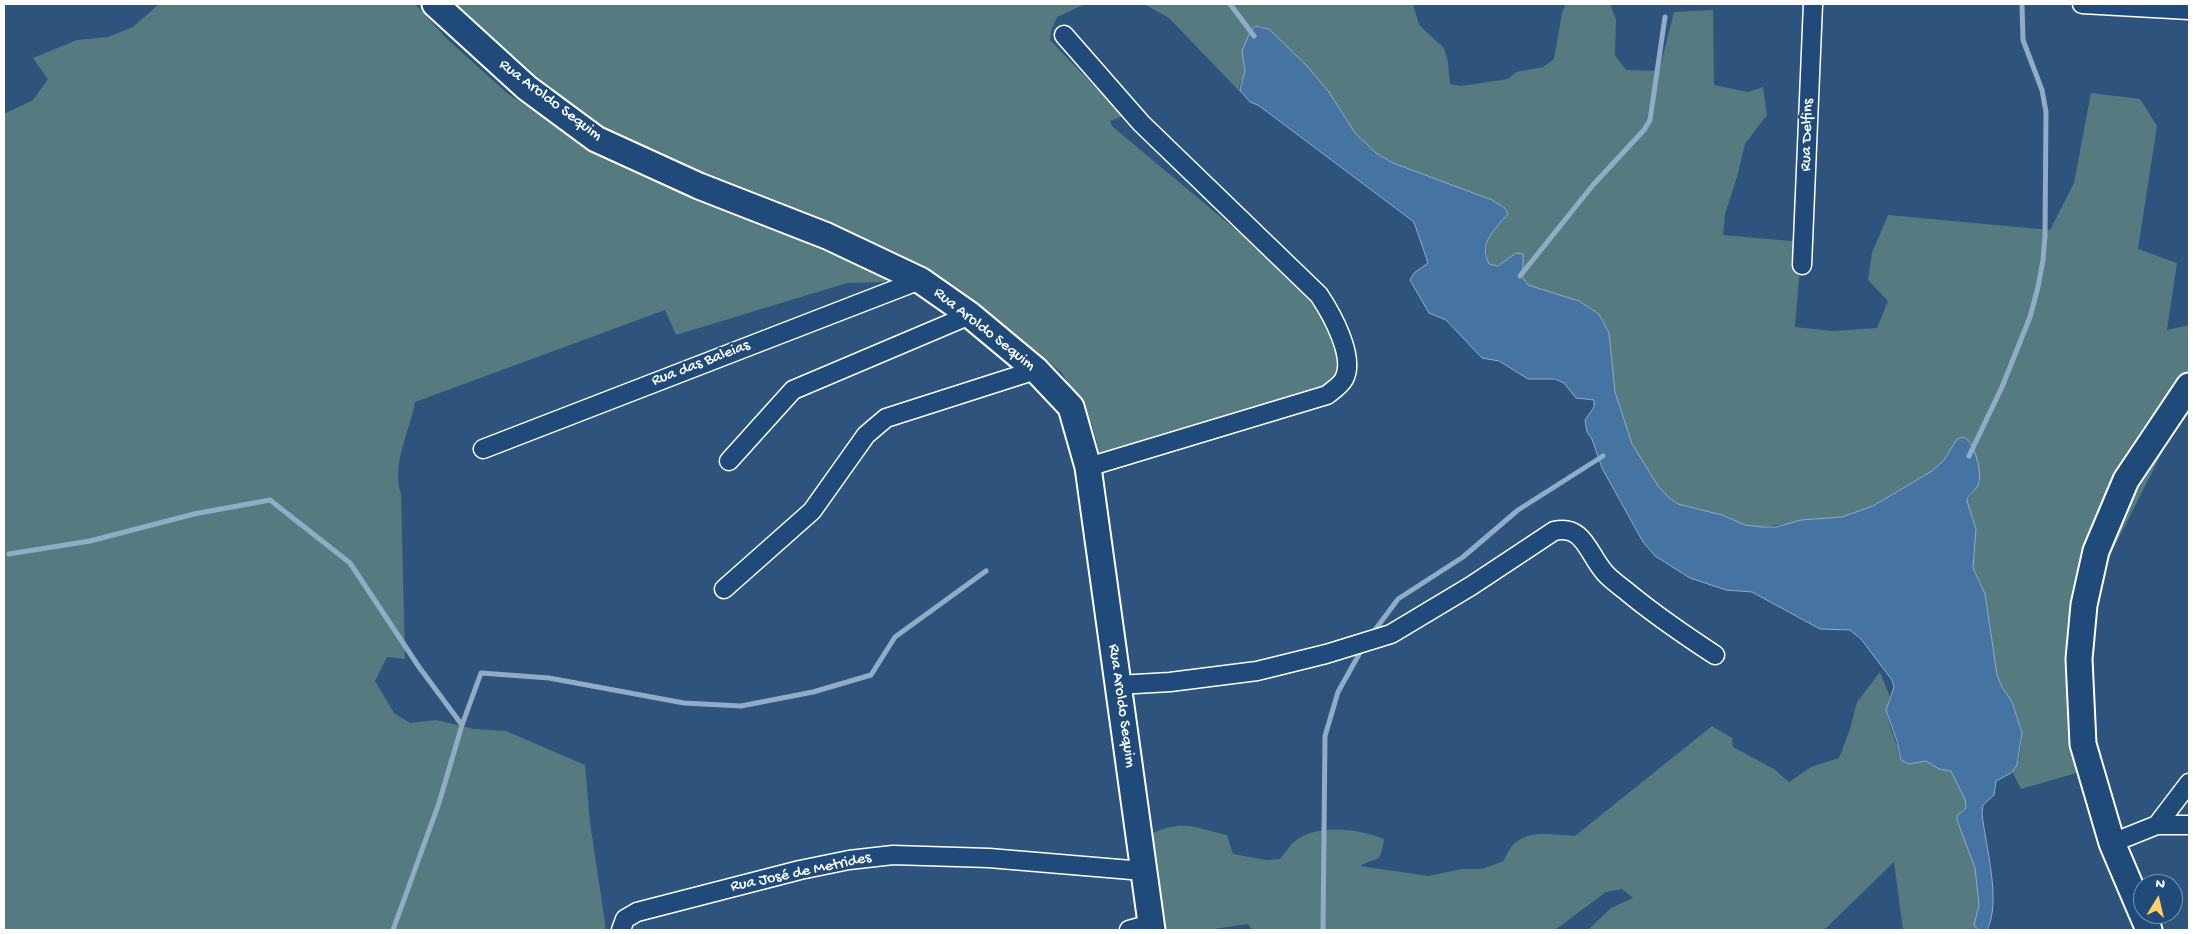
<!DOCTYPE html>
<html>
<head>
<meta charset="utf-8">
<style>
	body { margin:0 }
	#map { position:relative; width:2193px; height:934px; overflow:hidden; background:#2e537d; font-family:"Gochi Hand",sans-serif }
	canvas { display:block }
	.frame { position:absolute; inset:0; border:5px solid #fff; pointer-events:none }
	.north { position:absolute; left:2133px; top:874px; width:50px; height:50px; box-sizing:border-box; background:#1f4a7a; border:1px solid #7992af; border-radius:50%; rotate:9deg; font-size:14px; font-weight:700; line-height:20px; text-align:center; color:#fff }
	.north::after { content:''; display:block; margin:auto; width:18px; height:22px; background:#ffd166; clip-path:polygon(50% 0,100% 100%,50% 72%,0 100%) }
</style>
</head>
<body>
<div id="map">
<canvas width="2193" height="934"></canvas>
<div class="frame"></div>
<div class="north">N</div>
</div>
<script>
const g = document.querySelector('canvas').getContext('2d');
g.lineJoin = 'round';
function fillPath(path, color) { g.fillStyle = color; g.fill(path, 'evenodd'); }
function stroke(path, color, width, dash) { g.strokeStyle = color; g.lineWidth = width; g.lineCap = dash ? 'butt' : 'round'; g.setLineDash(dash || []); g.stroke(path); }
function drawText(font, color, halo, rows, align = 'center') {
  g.font = font + ' "Gochi Hand",sans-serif'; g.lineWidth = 4.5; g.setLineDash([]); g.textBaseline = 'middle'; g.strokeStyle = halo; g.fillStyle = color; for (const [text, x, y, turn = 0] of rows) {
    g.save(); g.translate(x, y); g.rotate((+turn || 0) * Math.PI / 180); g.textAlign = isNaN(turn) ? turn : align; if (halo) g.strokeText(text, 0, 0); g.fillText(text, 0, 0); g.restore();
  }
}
fillPath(new Path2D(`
	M 159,4 L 415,4 L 446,38 L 507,93 L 588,148 L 665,184 L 889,278 L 884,282 L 847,283 L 676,335 L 665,310 L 415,402 C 410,431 391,464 401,494 L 405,659 L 387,657 L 375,681 L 394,713 L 410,723 L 436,720 L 474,729 L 506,731 L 585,765 L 590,822 L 606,930 L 4,930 L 4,114 L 33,100 L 48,79 L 33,58 L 77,40 L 108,37 L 133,27 Z
	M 442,4 L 1085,4 L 1057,17 L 1051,31 L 1050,40 L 1123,116 L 1110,121 L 1112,126 L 1272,260 L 1320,310 L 1343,357 L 1336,389 L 1101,457 L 1092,425 L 1062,373 L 989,313 L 894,256 L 633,149 L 588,123 Z
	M 1144,4 L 1413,4 L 1419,25 L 1444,48 L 1448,62 L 1450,84 L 1461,86 L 1508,79 L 1516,72 L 1543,67 L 1554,59 L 1562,13 L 1566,4 L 1610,4 L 1616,19 L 1615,55 L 1626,70 L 1659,71 L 1674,12 L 1713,10 L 1714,85 L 1748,92 L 1763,87 L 1767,115 L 1745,144 L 1737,177 L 1725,214 L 1723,235 L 1802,242 L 1795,327 L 1833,331 L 1877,328 L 1888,301 L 1868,280 L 1872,253 L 1888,215 L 2050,230 L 2074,183 L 2091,93 L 2140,99 L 2157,126 L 2138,249 L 2177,263 L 2167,330 L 2189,325 L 2189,399 L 2091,593 L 2087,770 L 2021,789 L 2012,771 L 2019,761 L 2022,738 L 2021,728 L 2012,702 L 2002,687 L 1997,675 L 1985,594 L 1973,568 L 1976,529 L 1967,501 L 1979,480 L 1978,468 L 1970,442 L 1960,438 L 1957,439 L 1944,460 L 1932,471 L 1873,506 L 1842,517 L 1762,527 L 1745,525 L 1722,515 L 1678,504 L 1667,497 L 1653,479 L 1632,444 L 1615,392 L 1609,333 L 1599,314 L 1579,301 L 1528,285 L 1523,278 L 1523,254 L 1516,253 L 1505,263 L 1492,266 L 1488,263 C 1482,240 1493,230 1508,214 L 1504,206 L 1393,163 L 1373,152 L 1355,133 L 1317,77 L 1268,28 L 1260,26 L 1253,28 L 1243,49 L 1245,71 L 1239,88 L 1244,96 L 1169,18 Z
	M 1880,672 L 1890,697 C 1880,714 1897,736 1899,756 L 1915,763 L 1926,761 L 1939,769 L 1951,771 L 1965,799 L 1966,808 L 1959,814 L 1957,820 L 1975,868 L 1979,905 L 1975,930 L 1903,930 L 1894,862 L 1824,930 L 1588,930 L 1611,908 L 1633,898 L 1622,889 L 1606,892 L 1555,930 L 1252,930 L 1248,924 L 1208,930 L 1160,930 L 1151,834 C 1184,819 1194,828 1227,835 L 1233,854 L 1266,860 L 1280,859 C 1285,853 1289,846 1295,841 C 1317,823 1360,829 1384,839 C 1380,866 1379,855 1360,866 L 1428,876 L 1462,869 L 1482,869 L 1504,861 C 1516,827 1544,834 1575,836 L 1712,726 L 1732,738 L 1733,747 L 1774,769 L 1789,782 L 1811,767 L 1839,758 L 1850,729 L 1857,702 Z`), '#557b81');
const water = new Path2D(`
	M 1256,26 L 1269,29 L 1306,65 L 1329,92 L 1355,133 L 1376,153 L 1393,163 L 1492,200 L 1505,208 L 1508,214 C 1495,229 1478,243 1489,264 L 1498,266 L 1516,253 L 1523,254 L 1523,278 L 1528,285 L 1579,301 L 1599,314 L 1609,333 L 1615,392 L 1632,444 L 1658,486 L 1669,498 L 1678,504 L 1722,515 L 1745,525 L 1762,527 L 1776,527 L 1801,520 L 1842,517 L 1873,506 L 1932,471 L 1944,460 L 1957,439 L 1964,437 C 1975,443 1983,474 1978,485 C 1975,492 1968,493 1967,501 L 1976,529 L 1973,568 L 1985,594 L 1997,675 L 2002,687 L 2012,702 L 2022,733 L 2017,765 L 2011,773 L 1996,781 L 1994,795 L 1983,805 L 1982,813 C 1985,845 2002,901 1987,930 L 1978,930 L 1974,925 L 1979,905 L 1975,868 L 1957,820 L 1957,816 L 1966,808 L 1965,799 L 1951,771 L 1939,769 L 1926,761 L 1909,764 L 1901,760 L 1897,741 L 1886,710 L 1894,687 L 1892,680 L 1861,639 L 1850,630 L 1820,629 L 1752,592 L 1726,590 L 1690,578 L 1655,556 L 1643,542 L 1602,468 L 1592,439 L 1587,432 L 1585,420 L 1594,407 L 1594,400 L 1576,398 L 1564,383 L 1555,379 L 1528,379 L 1499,361 L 1482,358 L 1446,320 L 1429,313 L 1410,280 L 1414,273 L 1428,263 L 1414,222 L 1258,105 L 1250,102 L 1240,90 L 1245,71 L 1242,51 L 1250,32 Z`);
fillPath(water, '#4674a2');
stroke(water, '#90acc7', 1);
stroke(new Path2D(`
	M 1230,4 L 1254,36
	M 1520,276 L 1593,185 L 1644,130 L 1650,120 L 1665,17
	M 1969,456 L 2002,387 L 2030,317 L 2038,287 L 2043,260 L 2045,236 L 2046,112 L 2042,90 L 2023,40 L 2022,4
	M 9,554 L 90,541 L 194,514 L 270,500 L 350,563 L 419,667 L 462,725
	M 1372,634 L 1398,599 L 1463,557 L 1518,510 L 1603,456
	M 393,930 L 439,803 L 462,725 L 481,673 L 549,678 L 684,703 L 741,706 L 813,692 L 871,675 L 895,637 L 986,571
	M 1323,930 L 1325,736 L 1338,692 L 1362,649`), '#90acc7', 5);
const street = new Path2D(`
	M 2082,4 L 2189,10
	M 1064,35 L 1141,123 L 1319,295 C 1331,313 1356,357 1344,379 C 1340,386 1333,390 1327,395 L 1088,467
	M 1802,265 L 1813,4
	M 483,449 L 920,280
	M 729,461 L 793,390 L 970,315
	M 724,589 L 812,511 L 866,435 L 886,418 L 1036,370
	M 1118,685 L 1170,682 L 1257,671 L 1326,654 L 1391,634 L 1471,586 L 1554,531 C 1584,524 1588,554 1605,573 C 1612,581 1623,588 1631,595 C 1658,617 1686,636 1715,655
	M 2157,825 L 2189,783
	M 2112,843 L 2157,825 L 2189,825
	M 621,930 L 625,919 L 637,912 L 800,870 L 849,860 L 893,855 L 989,858 L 1143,871
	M 1129,930 L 1151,924`);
const secondary = new Path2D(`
	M 435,4 L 527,88 L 596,139 L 699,186 L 827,236 L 920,280 L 970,315 L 1036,370 L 1071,407 L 1088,467 L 1152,930
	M 2149,930 L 2112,843 L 2083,744 L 2079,659 L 2084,605 L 2096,551 L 2126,480 L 2189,386`);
stroke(street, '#fff', 21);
stroke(secondary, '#fff', 29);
stroke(street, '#1f4a7a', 18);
stroke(secondary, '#1f4a7a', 25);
drawText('16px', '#fff', '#1f4a7a', [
	["Rua Aroldo Sequim",550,101,37],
	["Rua Delfins",1808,135,-88],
	["Rua Aroldo Sequim",984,330,38],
	["Rua das Baleias",701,364,-21],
	["Rua Aroldo Sequim",1121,706,82],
	["Rua José de Metrides",801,873,-12]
]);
</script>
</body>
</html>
